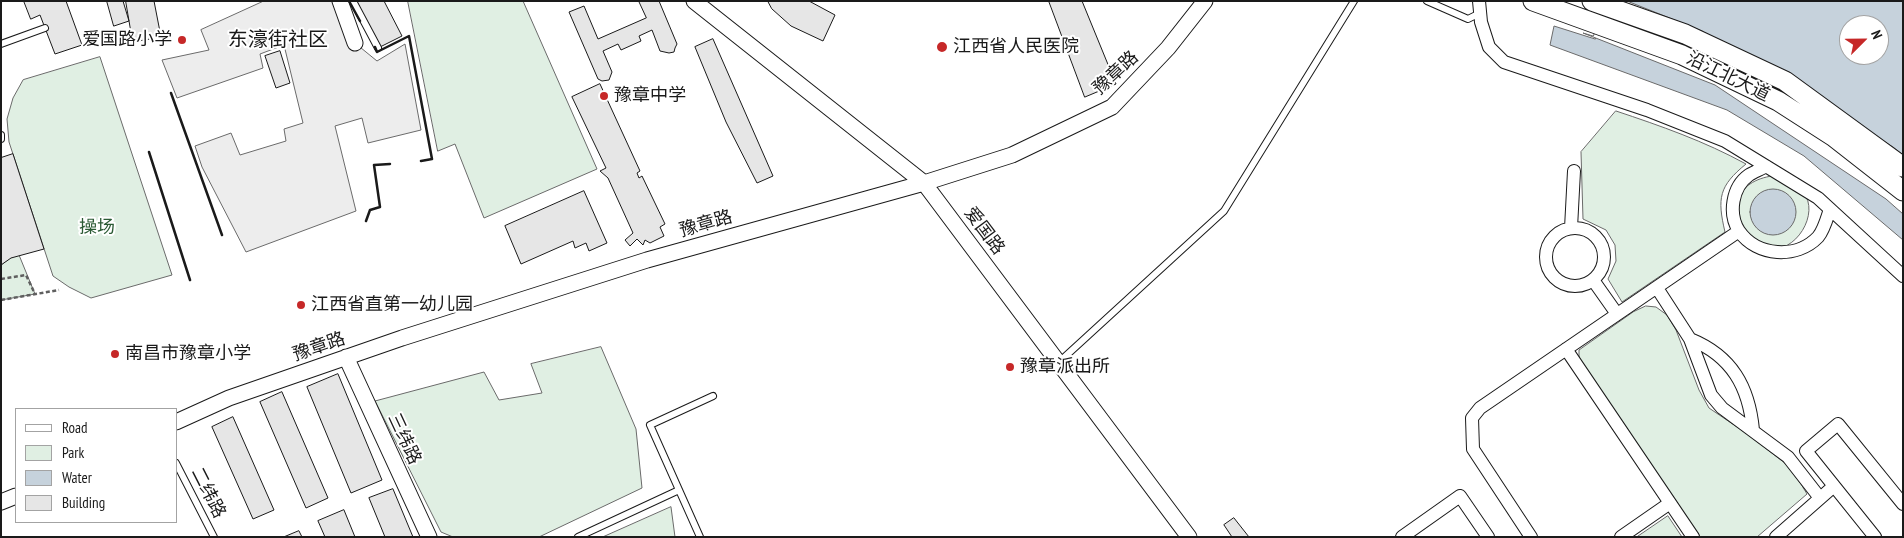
<!DOCTYPE html>
<html>
<head>
<meta charset="utf-8">
<style>
	body { margin:0 }
	#map { position:relative; width:1904px; height:538px; overflow:hidden; background:#fff; font-family:"PT Sans Narrow",sans-serif }
	canvas { display:block }
	.frame { position:absolute; inset:0; border:2px solid #1a1a1a; pointer-events:none }
	.legend { position:absolute; left:15px; top:408px; width:162px; height:115px; box-sizing:border-box; background:#fff; border:1px solid #a3a3a3; margin:0; padding:6px 9px; list-style:none; font-size:15px; color:#1a1a1a }
	.legend li { display:flex; align-items:center; gap:10px; height:25px }
	.legend b { width:25px; border:1px solid #a3a3a3 }
	.north { position:absolute; left:1839px; top:15px; width:50px; height:50px; box-sizing:border-box; background:#fff; border:1px solid #a3a3a3; border-radius:50%; rotate:67deg; font-size:14px; font-weight:700; line-height:20px; text-align:center; color:#1a1a1a }
	.north::after { content:''; display:block; margin:auto; width:18px; height:22px; background:#c62828; clip-path:polygon(50% 0,100% 100%,50% 72%,0 100%) }
</style>
</head>
<body>
<div id="map">
<canvas width="1904" height="538"></canvas>
<div class="frame"></div>
<ul class="legend">
<li><b style="height:6px;background:#fff"></b>Road</li>
<li><b style="height:14px;background:#e0efe3"></b>Park</li>
<li><b style="height:14px;background:#c6d2dc"></b>Water</li>
<li><b style="height:14px;background:#e6e6e6"></b>Building</li>
</ul>
<div class="north">N</div>
</div>
<script>
const g = document.querySelector('canvas').getContext('2d');
g.lineJoin = 'round';
function fillPath(path, color) { g.fillStyle = color; g.fill(path, 'evenodd'); }
function stroke(path, color, width, dash) { g.strokeStyle = color; g.lineWidth = width; g.lineCap = dash ? 'butt' : 'round'; g.setLineDash(dash || []); g.stroke(path); }
function drawText(font, color, halo, rows, align = 'center') {
  g.font = font + ' "PT Sans Narrow","Noto Sans SC",sans-serif'; g.lineWidth = 4; g.setLineDash([]); g.textBaseline = 'middle'; g.strokeStyle = halo; g.fillStyle = color; for (const [text, x, y, turn = 0] of rows) {
    g.save(); g.translate(x, y); g.rotate((+turn || 0) * Math.PI / 180); g.textAlign = isNaN(turn) ? turn : align; if (halo) g.strokeText(text, 0, 0); g.fillText(text, 0, 0); g.restore();
  }
}
const green = new Path2D(`
	M 408,1 L 523,1 L 597,169 L 484,218 L 455,144 L 438,151 Z
	M 100,57 L 172,275 L 91,298 L 69,287 L 53,276 L 9,142 L 7,119 L 13,98 L 23,80 Z
	M 1616,111 C 1661,126 1704,141 1746,164 C 1719,186 1717,198 1725,232 L 1622,302 L 1608,279 L 1616,261 L 1615,245 L 1606,230 L 1583,219 L 1581,152 Z
	M 1772,176 C 1780,180 1797,187 1803,192 C 1821,213 1795,255 1768,248 C 1761,246 1747,233 1740,228 C 1739,221 1736,211 1737,204 C 1740,186 1757,178 1772,176 Z
	M 19,255 L 35,294 L 1,300 L 1,265 L 10,258 Z
	M 1646,306 L 1656,307 L 1667,315 L 1676,330 L 1699,390 L 1709,408 L 1746,433 L 1786,464 L 1801,484 L 1807,494 L 1757,537 L 1700,537 L 1581,363 L 1579,356 L 1579,350 L 1633,312 Z
	M 601,347 L 636,429 L 642,488 L 539,537 L 453,537 L 441,532 L 375,401 L 484,372 L 499,400 L 542,393 L 531,364 Z
	M 671,507 L 675,537 L 603,537 Z
	M 1668,516 L 1682,537 L 1637,537 Z`);
fillPath(green, '#e0efe3');
stroke(green, '#6a6a6a', 1);
const parking = new Path2D(`
	M 264,1 L 340,1 L 355,43 L 377,61 L 405,44 L 421,130 L 368,143 L 362,118 L 335,126 L 356,211 L 246,252 L 202,167 L 195,146 L 231,133 L 240,155 L 286,141 L 284,129 L 303,123 L 284,45 L 260,54 L 263,68 L 177,98 L 162,60 L 209,50 L 201,30 Z`);
fillPath(parking, '#ededed');
stroke(parking, '#6a6a6a', 1);
const water = new Path2D(`
	M 1608,1 L 1903,1 L 1903,240 L 1804,156 L 1727,110 L 1550,45 L 1554,26 L 1595,39 ZM 1849,25 L 1879,25 L 1879,55 L 1849,55 Z
	M1750 212a23 23 0 1 1 46 0a23 23 0 1 1-46 0Z`);
fillPath(water, '#c6d2dc');
stroke(water, '#6a6a6a', 1);
const pier = new Path2D(`
	M 1606,1 L 1627,1 L 1702,31 L 1893,147 L 1903,155 L 1903,214 L 1886,199 L 1715,85 L 1583,33 L 1593,36 Z`);
fillPath(pier, '#fff');
stroke(pier, '#6a6a6a', 1);
const building = new Path2D(`
	M 24,1 L 66,1 L 82,45 L 55,54 L 40,15 L 31,19 Z
	M 107,1 L 123,1 L 129,21 L 114,26 Z
	M 126,1 L 154,1 L 161,37 L 133,42 Z
	M 357,1 L 384,1 L 402,36 L 380,47 Z
	M 639,1 L 659,1 L 677,44 L 675,48 L 674,52 L 669,53 L 660,51 L 652,30 L 639,36 L 641,41 L 621,50 L 618,44 L 603,51 L 612,72 L 609,80 L 602,81 L 598,79 L 569,12 L 584,6 L 598,39 L 646,18 Z
	M 768,1 L 809,1 L 835,15 L 823,41 L 791,26 L 772,9 Z
	M 1049,1 L 1082,1 L 1116,84 L 1085,97 Z
	M 713,39 L 773,176 L 757,183 L 726,122 L 695,47 Z
	M 280,51 L 290,83 L 276,88 L 265,56 Z
	M 600,84 L 640,171 L 637,173 L 639,178 L 642,176 L 665,224 L 660,227 L 664,236 L 650,243 L 645,240 L 643,245 L 637,239 L 630,246 L 625,240 L 633,233 L 608,178 L 600,171 L 606,168 L 572,97 Z
	M 13,154 L 44,249 L 11,258 L 1,265 L 1,158 Z
	M 584,191 L 607,243 L 589,251 L 586,243 L 575,248 L 573,241 L 521,264 L 505,226 Z
	M 338,374 L 382,480 L 351,493 L 307,387 Z
	M 282,392 L 328,498 L 306,508 L 260,402 Z
	M 233,417 L 274,510 L 253,519 L 212,427 Z
	M 393,489 L 413,537 L 385,537 L 369,498 Z
	M 344,510 L 355,537 L 325,537 L 318,521 Z
	M 1234,518 L 1249,537 L 1232,537 L 1224,525 Z
	M 299,531 L 302,537 L 284,537 Z`);
fillPath(building, '#e6e6e6');
stroke(building, '#1a1a1a', 1);
const service = new Path2D(`
	M 353,1 L 378,48
	M 1427,1 L 1468,19 L 1480,13
	M 1,44 L 45,28
	M 1,135 L 1,139
	M 1058,363 L 1224,211 L 1354,1
	M 176,463 L 214,537
	M 578,537 L 679,490
	M 700,537 L 650,425 L 713,396`);
const minor = new Path2D(`
	M 1479,1 L 1481,22 L 1489,47 L 1504,62 L 1647,110 L 1725,141 L 1818,198 L 1903,276
	M 1766,166 C 1761,169 1754,172 1749,175 C 1732,187 1728,214 1739,231 C 1757,257 1797,259 1818,237 C 1824,230 1827,218 1830,209
	M 1571,228 L 1574,171
	M1546 257a29 29 0 1 1 58 0a29 29 0 1 1-58 0Z
	M 1593,280 L 1617,314
	M 1657,288 L 1690,339 L 1711,395 L 1722,408 L 1788,457 L 1820,498
	M 1690,339 C 1732,356 1749,387 1753,430
	M 1566,349 L 1693,537
	M 1402,537 L 1460,496 L 1488,537
	M 1531,537 L 1473,449 L 1472,418 L 1480,408 L 1739,231
	M 1621,537 L 1670,503
	M 1776,537 L 1834,486
	M 1875,537 L 1806,451 L 1838,424 L 1903,504`);
const tertiary = new Path2D(`
	M 340,1 L 355,43
	M 694,1 L 924,183 L 1189,537
	M 346,357 L 429,537
	M 176,422 L 229,398 L 402,338 L 647,260 L 924,183 L 1012,155 L 1112,107 L 1168,48 L 1205,1
	M 1,502 L 16,496`);
const primary = new Path2D(`
	M 1533,1 L 1682,55 L 1778,101 L 1834,137 L 1903,191
	M 1592,1 L 1685,34 L 1785,81 L 1903,167`);
stroke(service, '#1a1a1a', 8);
stroke(minor, '#1a1a1a', 14);
stroke(tertiary, '#1a1a1a', 17);
stroke(primary, '#1a1a1a', 21);
stroke(new Path2D(`
	M 1,279 L 26,275 L 35,294
	M 1,300 L 59,290`), '#5f5f5f', 2.5, [4, 2.5]);
stroke(service, '#fff', 6);
stroke(minor, '#fff', 12);
stroke(tertiary, '#fff', 15);
stroke(primary, '#fff', 19);
stroke(new Path2D(`
	M 349,1 L 360,21
	M 375,47 L 377,52 L 409,36 L 432,159 L 421,161
	M 171,93 L 222,235
	M 149,152 L 190,280
	M 366,221 L 370,210 L 380,207 L 374,165 L 390,164`), '#1a1a1a', 2.5);
for (const [x, y, r, color] of [
	[182,40,5,"#c62828"],
	[942,47,6,"#c62828"],
	[604,96,5,"#c62828"],
	[301,305,5,"#c62828"],
	[115,354,5,"#c62828"],
	[1010,367,5,"#c62828"]
]) { const dot = new Path2D(); dot.arc(x, y, r, 0, 2 * Math.PI); g.fillStyle = color; g.fill(dot); stroke(dot, '#fff', 2); }
drawText('18px', '#1a1a1a', '#fff', [
	["爱国路小学",172,40,"right"],
	["江西省人民医院",953,47],
	["豫章中学",614,96],
	["江西省直第一幼儿园",311,305],
	["南昌市豫章小学",125,354],
	["豫章派出所",1020,367]
], 'left');
drawText('18px', '#1a1a1a', '#fff', [
	["豫章路",1116,73,-43],
	["沿江北大道",1728,77,26],
	["豫章路",706,224,-16],
	["爱国路",984,231,53],
	["豫章路",319,347,-19],
	["三纬路",404,439,65],
	["二纬路",208,493,63]
]);
drawText('18px', '#2b5a34', '#fff', [
	["操场",97,228]
]);
drawText('20px', '#1a1a1a', '#fff', [
	["东濠街社区",278,40]
]);
</script>
</body>
</html>
